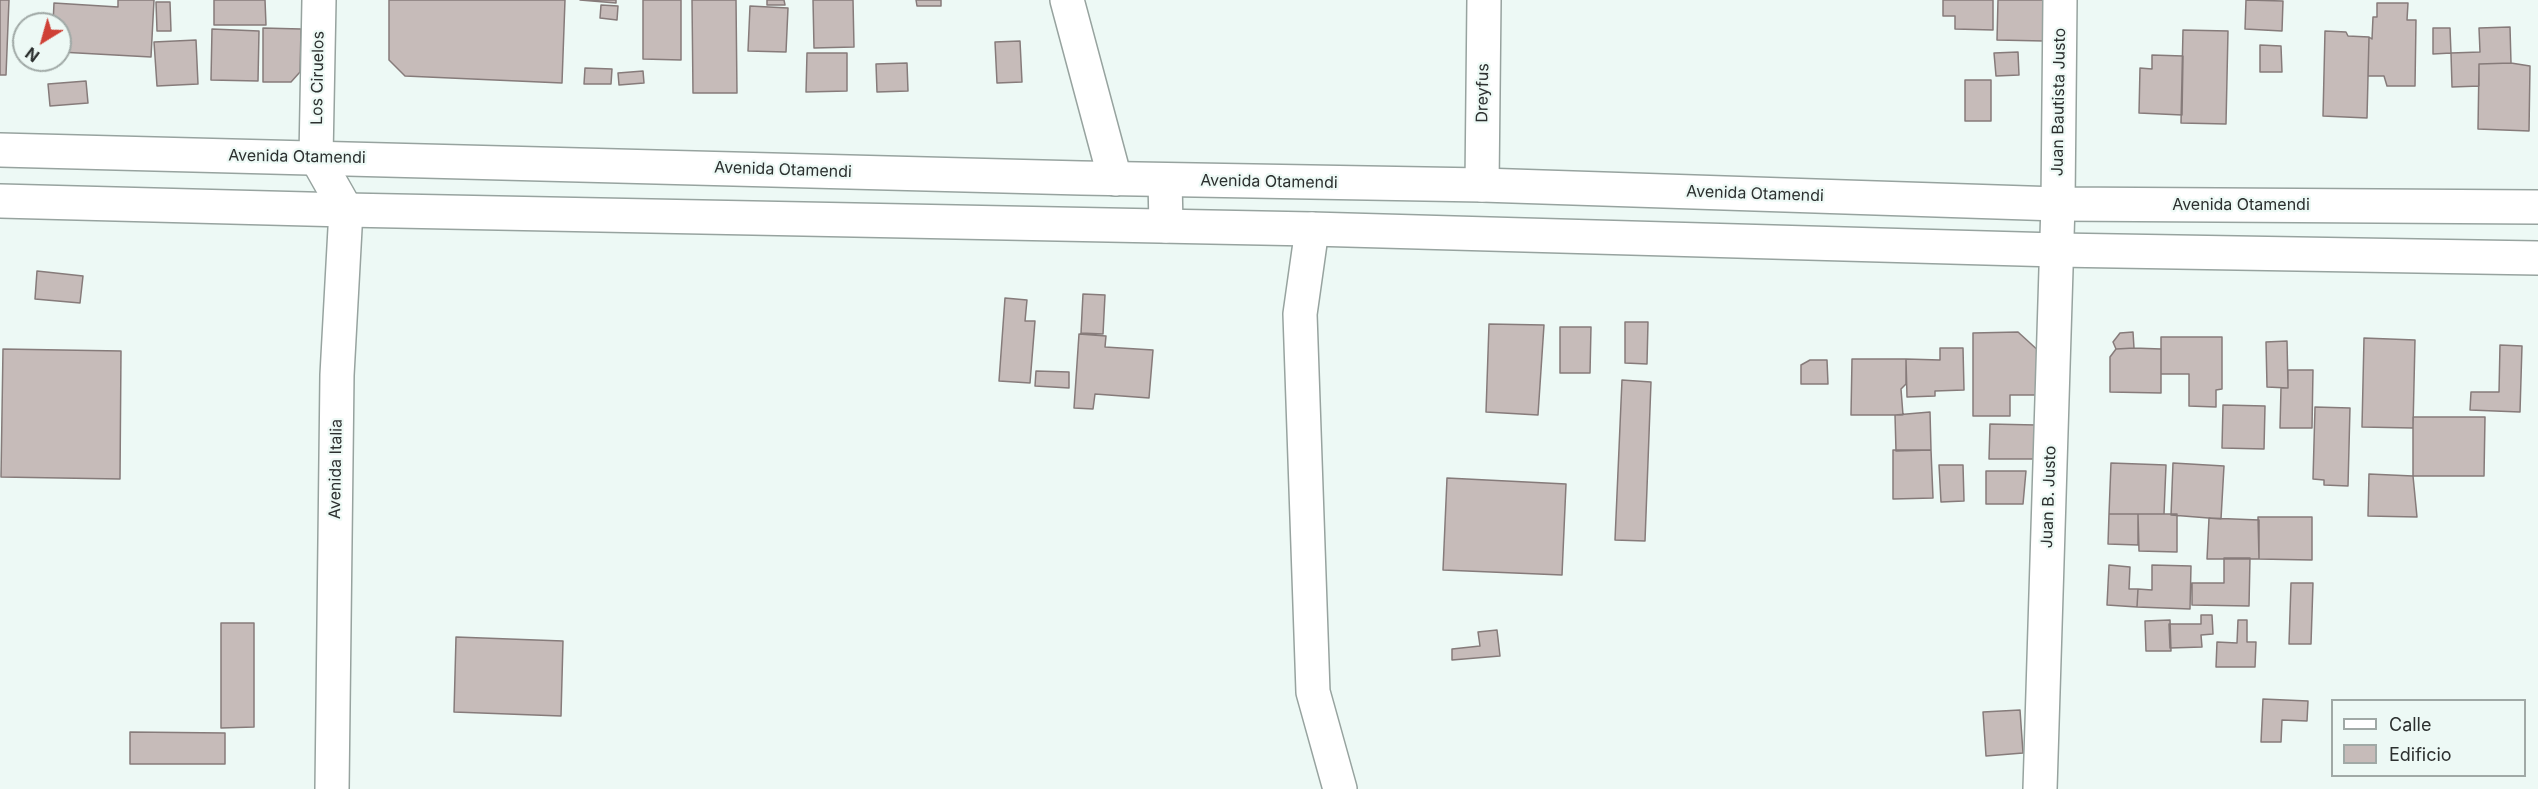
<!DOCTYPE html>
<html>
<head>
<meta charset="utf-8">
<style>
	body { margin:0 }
	#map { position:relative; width:2538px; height:789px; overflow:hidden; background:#edf9f5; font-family:Inter,sans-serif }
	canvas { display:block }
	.legend { position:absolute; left:2331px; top:699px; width:195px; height:78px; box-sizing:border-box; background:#edf9f5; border:2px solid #a0a9a6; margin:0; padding:8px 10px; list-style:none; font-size:18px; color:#2c302f }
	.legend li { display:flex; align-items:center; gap:12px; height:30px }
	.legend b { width:30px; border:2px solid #a0a9a6 }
	.north { position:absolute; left:12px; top:12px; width:60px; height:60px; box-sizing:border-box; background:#edf9f5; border:2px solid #a0a9a6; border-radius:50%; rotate:217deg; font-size:16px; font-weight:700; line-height:24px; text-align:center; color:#2c302f }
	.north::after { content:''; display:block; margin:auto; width:21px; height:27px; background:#cf4136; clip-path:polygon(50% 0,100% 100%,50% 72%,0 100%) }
</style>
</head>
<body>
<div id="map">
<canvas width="2538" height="789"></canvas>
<ul class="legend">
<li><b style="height:8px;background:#fff"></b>Calle</li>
<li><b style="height:16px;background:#c6bbb9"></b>Edificio</li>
</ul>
<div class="north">N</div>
</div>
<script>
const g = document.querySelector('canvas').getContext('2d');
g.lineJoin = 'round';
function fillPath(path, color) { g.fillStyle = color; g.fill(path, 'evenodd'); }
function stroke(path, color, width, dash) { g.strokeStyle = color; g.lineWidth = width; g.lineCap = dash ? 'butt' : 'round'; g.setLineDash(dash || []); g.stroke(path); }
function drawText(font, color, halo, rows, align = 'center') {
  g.font = font + ' Inter,sans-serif'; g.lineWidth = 4.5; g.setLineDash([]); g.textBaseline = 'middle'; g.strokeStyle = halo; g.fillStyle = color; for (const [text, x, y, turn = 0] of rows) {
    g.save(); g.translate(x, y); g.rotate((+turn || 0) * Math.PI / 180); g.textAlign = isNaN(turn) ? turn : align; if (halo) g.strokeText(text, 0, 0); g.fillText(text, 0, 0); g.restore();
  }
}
const building = new Path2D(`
	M 0,0 L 9,0 L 6,75 L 0,75 Z
	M 118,0 L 154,0 L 151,57 L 60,52 L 60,24 L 53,24 L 54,3 L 118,7 Z
	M 214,0 L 265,0 L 266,25 L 214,25 Z
	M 389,0 L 565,0 L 562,83 L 405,76 L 389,60 Z
	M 580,0 L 616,0 L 616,3 Z
	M 643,0 L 681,0 L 681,60 L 643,59 Z
	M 692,0 L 736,0 L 737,93 L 693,93 Z
	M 767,0 L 784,0 L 785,5 L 767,5 Z
	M 813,0 L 853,0 L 854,47 L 814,48 Z
	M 916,0 L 941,0 L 941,6 L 917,6 Z
	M 1943,0 L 1993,0 L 1993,30 L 1955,29 L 1955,16 L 1943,16 Z
	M 1998,0 L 2044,0 L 2044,41 L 1997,40 Z
	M 2246,0 L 2283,1 L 2282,31 L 2245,29 Z
	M 156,2 L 170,2 L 171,31 L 157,31 Z
	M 2377,3 L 2408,3 L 2407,20 L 2416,20 L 2415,86 L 2387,86 L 2384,76 L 2368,76 L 2369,37 L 2372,39 L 2373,17 L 2377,17 Z
	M 601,5 L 618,6 L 617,20 L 600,18 Z
	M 750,6 L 788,8 L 786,52 L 748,51 Z
	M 2510,27 L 2511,63 L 2479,64 L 2479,86 L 2452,87 L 2451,53 L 2480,52 L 2479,28 Z
	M 263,28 L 301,29 L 300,72 L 291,82 L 263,82 Z
	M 2433,28 L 2450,28 L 2451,53 L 2433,54 Z
	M 212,29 L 259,31 L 258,81 L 211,80 Z
	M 2183,30 L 2228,31 L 2226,124 L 2181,123 Z
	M 2325,31 L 2346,32 L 2348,36 L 2369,37 L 2367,118 L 2323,116 Z
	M 196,40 L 198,84 L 157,86 L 154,42 Z
	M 1020,41 L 1022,82 L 997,83 L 995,42 Z
	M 2260,45 L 2281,46 L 2282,72 L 2260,72 Z
	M 2018,52 L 2019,75 L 1996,76 L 1994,53 Z
	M 807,53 L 847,53 L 847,91 L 806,92 Z
	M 2152,55 L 2183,56 L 2182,115 L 2139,113 L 2140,68 L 2152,69 Z
	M 907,63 L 908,91 L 877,92 L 876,64 Z
	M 2511,63 L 2530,66 L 2529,131 L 2478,129 L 2479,64 Z
	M 585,68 L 612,69 L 611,84 L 584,84 Z
	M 643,71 L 644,83 L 619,85 L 618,73 Z
	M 1965,80 L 1991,80 L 1991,121 L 1965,121 Z
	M 86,81 L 88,103 L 50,106 L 48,84 Z
	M 37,271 L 83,276 L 80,303 L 35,299 Z
	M 1083,294 L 1105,295 L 1103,334 L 1081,333 Z
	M 1005,298 L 1027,300 L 1025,321 L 1035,321 L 1030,383 L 999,381 Z
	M 1625,322 L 1648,322 L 1647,364 L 1625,363 Z
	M 1489,324 L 1544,325 L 1538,415 L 1486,412 Z
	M 1560,327 L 1591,327 L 1590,373 L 1560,373 Z
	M 2018,332 L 2042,354 L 2042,395 L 2010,395 L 2010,416 L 1973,416 L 1973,333 Z
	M 2133,332 L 2134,348 L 2116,349 L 2113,342 L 2120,333 Z
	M 1079,334 L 1106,336 L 1105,347 L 1153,350 L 1149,398 L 1095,394 L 1093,409 L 1074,408 Z
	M 2161,337 L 2222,337 L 2222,389 L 2216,390 L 2216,407 L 2189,406 L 2189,374 L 2161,374 Z
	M 2364,338 L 2415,340 L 2413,428 L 2362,427 Z
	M 2287,341 L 2288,388 L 2267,387 L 2266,342 Z
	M 2500,345 L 2522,346 L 2520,412 L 2470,410 L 2471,392 L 2499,392 Z
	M 1940,348 L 1963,348 L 1964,390 L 1935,391 L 1935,396 L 1907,397 L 1906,359 L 1940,360 Z
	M 2134,348 L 2161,349 L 2161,393 L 2110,392 L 2110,357 L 2116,349 Z
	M 3,349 L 121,351 L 120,479 L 1,477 Z
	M 1852,359 L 1906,359 L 1906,384 L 1901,389 L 1903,415 L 1851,415 Z
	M 1810,360 L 1827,360 L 1828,384 L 1801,384 L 1801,365 Z
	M 2288,370 L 2313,370 L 2312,428 L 2280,428 L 2281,388 L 2288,388 Z
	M 1036,371 L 1069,372 L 1069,388 L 1035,386 Z
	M 1622,380 L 1651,382 L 1645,541 L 1615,540 Z
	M 2223,405 L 2265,406 L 2264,449 L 2222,448 Z
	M 2315,407 L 2350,408 L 2348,486 L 2324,485 L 2324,480 L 2313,479 Z
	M 1930,412 L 1931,450 L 1896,451 L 1895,415 Z
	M 2413,417 L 2485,417 L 2484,476 L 2413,476 Z
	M 1990,424 L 2036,425 L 2036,459 L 1989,459 Z
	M 1893,450 L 1931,450 L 1933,498 L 1893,499 Z
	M 2111,463 L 2166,465 L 2164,514 L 2109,514 Z
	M 2173,463 L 2224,466 L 2221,519 L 2171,515 Z
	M 1939,465 L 1963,465 L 1964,501 L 1941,502 Z
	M 1986,471 L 2026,471 L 2023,504 L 1986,504 Z
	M 2369,474 L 2413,476 L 2417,517 L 2368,516 Z
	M 1447,478 L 1566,484 L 1562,575 L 1443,570 Z
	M 2109,514 L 2138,514 L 2138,545 L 2108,544 Z
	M 2138,514 L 2177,514 L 2177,552 L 2139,551 Z
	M 2258,517 L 2312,517 L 2312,560 L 2259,559 Z
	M 2209,518 L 2259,520 L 2259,559 L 2207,559 Z
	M 2224,558 L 2250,558 L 2249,606 L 2192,605 L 2192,583 L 2224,583 Z
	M 2109,565 L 2130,567 L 2129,589 L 2138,589 L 2137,607 L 2107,605 Z
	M 2152,565 L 2191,566 L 2190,609 L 2137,607 L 2138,589 L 2152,590 Z
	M 2291,583 L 2313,583 L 2311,644 L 2289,644 Z
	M 2201,615 L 2212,615 L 2213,634 L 2201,635 L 2202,647 L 2170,648 L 2169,624 L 2201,624 Z
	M 2170,620 L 2171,651 L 2146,651 L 2145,621 Z
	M 2238,620 L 2247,620 L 2247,642 L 2256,642 L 2255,667 L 2216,667 L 2217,642 L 2237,643 Z
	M 221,623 L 254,623 L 254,727 L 221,728 Z
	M 1497,630 L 1500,656 L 1452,660 L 1452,649 L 1480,646 L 1478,632 Z
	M 456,637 L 563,641 L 561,716 L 454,712 Z
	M 2263,699 L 2308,701 L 2307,721 L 2282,720 L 2281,742 L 2261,742 Z
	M 2020,710 L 2023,753 L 1986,756 L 1983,712 Z
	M 130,732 L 225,733 L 225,764 L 130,764 Z`);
fillPath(building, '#c6bbb9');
stroke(building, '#867b7a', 1.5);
const street = new Path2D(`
	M 319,0 L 316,157 L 346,210 L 337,375 L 332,789
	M 1067,0 L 1115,179
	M 1165,180 L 1166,226
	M 1482,185 L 1484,0
	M 1312,229 L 1300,314 L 1313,692 L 1340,789
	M 2040,789 L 2058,204 L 2060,0`);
const secondary = new Path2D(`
	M 0,150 L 1081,178 L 1482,185 L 2058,204 L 2538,207
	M 0,201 L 346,210 L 1312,229 L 2057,250 L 2538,258`);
stroke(street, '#97a39f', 36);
stroke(secondary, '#97a39f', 36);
stroke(street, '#fff', 33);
stroke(secondary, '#fff', 33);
drawText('16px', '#2c302f', '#edf9f5', [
	["Los Ciruelos",318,78,-89],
	["Dreyfus",1483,93,-89],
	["Juan Bautista Justo",2059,102,-89],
	["Avenida Otamendi",297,157,1],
	["Avenida Otamendi",783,170,2],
	["Avenida Otamendi",1269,182,1],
	["Avenida Otamendi",1755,194,2],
	["Avenida Otamendi",2241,205],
	["Avenida Italia",336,469,-89],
	["Juan B. Justo",2049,497,-88]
]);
</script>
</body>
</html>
